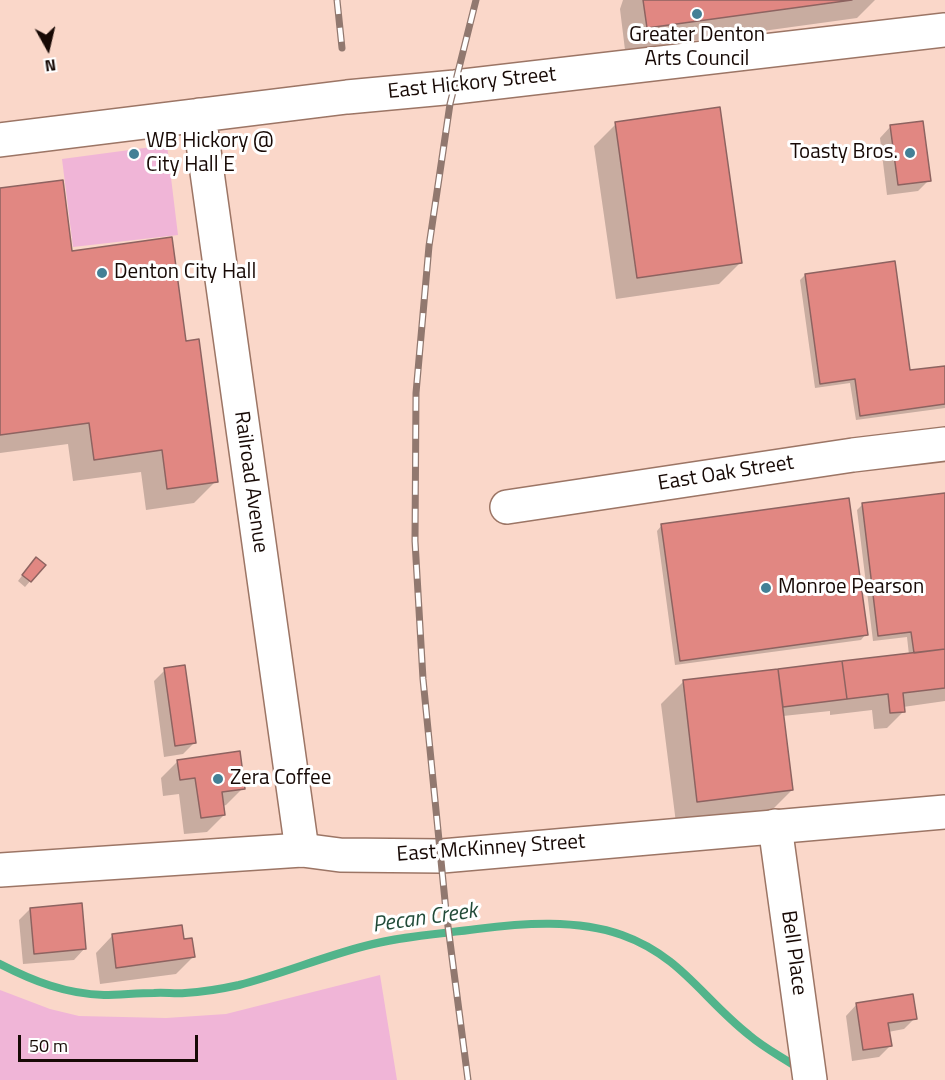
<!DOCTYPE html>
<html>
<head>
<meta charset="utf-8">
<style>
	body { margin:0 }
	#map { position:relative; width:945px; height:1080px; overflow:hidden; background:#fad7c9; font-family:"Titillium Web",sans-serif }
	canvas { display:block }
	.north { position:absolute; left:18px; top:18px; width:60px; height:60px; -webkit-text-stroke:4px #fff; paint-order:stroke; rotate:172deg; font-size:16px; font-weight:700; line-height:24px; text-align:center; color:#170905 }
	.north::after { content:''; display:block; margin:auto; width:21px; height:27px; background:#170905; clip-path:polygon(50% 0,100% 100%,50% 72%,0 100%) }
	.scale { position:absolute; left:18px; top:1035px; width:180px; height:27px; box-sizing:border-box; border:3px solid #170905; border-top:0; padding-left:8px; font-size:18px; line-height:21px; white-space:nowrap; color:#170905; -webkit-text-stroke:4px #fff; paint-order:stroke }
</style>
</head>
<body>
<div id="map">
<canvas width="945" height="1080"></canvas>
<div class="north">N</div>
<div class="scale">50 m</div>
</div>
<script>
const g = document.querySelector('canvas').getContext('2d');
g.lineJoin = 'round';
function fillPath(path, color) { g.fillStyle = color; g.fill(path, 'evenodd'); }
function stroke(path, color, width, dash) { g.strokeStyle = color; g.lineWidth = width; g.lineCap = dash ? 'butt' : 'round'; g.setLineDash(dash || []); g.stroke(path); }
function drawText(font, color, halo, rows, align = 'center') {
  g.font = font + ' "Titillium Web",sans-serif'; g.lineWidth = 6; g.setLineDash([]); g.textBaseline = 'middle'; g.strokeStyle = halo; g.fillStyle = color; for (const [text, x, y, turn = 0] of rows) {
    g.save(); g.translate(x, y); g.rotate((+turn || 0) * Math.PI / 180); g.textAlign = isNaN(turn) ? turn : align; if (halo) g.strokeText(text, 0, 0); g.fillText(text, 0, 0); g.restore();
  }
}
fillPath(new Path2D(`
	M 167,145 L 178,235 L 73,247 L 62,159 Z
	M 380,975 L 397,1080 L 0,1080 L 0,990 L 50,1009 L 79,1016 L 166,1018 L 226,1014 Z`), '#f0b5d7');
fillPath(new Path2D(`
	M 623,0 L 875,0 L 857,18 L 625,50 L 620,9 Z
	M 616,124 L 741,262 L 719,284 L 616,299 L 594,146 Z
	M 891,126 L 929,180 L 918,191 L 887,195 L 880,138 Z
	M 0,190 L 71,252 L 184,343 L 216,481 L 194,503 L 146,510 L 141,472 L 73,481 L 68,444 L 0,453 Z
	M 805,275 L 909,372 L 945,367 L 945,408 L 856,420 L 850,383 L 815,388 L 800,280 Z
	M 945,494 L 945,701 L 903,707 L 904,711 L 887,728 L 874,729 L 872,710 L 830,715 L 830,711 L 783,716 L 792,790 L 770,812 L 676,823 L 661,704 L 683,682 L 909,655 L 907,637 L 873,641 L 857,510 L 863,504 Z
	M 662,525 L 866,634 L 861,640 L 675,665 L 657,531 Z
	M 31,564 L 44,565 L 25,587 L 18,581 Z
	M 165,670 L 194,743 L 183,754 L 164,757 L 154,681 Z
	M 178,761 L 243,788 L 226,805 L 223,806 L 224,815 L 207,832 L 184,834 L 179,794 L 163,796 L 161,778 Z
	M 30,909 L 85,948 L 74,960 L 23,964 L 19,920 Z
	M 112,936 L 183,940 L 193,957 L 176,974 L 100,984 L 96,953 Z
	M 857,1004 L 915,1018 L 904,1029 L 888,1032 L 890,1046 L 879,1057 L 852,1061 L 846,1016 Z`), '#0003');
stroke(new Path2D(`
	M 0,964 C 33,981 66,994 104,995 C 120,995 137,993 154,993 C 164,992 175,994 185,993 C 204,992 221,989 239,985 C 282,974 322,957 365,946 C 402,936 440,934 477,929 C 523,923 577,919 622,935 C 681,956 703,999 749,1035 C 764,1048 782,1057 798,1068`), '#52b48b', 8);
const building = new Path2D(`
	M 643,0 L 852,0 L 647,28 Z
	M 720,107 L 742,263 L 637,278 L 615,122 Z
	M 923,121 L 931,181 L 898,185 L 890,125 Z
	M 63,180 L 72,251 L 172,237 L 186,341 L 199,339 L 218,482 L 167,489 L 162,450 L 94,460 L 89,423 L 0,435 L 0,188 Z
	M 895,261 L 910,370 L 945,366 L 945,404 L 860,416 L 855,379 L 820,384 L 805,274 Z
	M 945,493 L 945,649 L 914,653 L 911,632 L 878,636 L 862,503 Z
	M 849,498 L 868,635 L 680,661 L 661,524 Z
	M 36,557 L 46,565 L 31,582 L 22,575 Z
	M 945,649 L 945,688 L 903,693 L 905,712 L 890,713 L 888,694 L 847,699 L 842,661 Z
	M 842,661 L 847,699 L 783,707 L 778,669 Z
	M 185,665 L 196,743 L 175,746 L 164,668 Z
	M 778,669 L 793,790 L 697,802 L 683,680 Z
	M 240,751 L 245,789 L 222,792 L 225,815 L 201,818 L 195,778 L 180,780 L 177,760 Z
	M 82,903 L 86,949 L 34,954 L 30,908 Z
	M 182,925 L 184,939 L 192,938 L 195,957 L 116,968 L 112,934 Z
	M 913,994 L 917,1019 L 888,1023 L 892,1046 L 863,1050 L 856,1003 Z`);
fillPath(building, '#e18782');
stroke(building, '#8d6360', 1.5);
const minor = new Path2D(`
	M 199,115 L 302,850
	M 0,140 L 347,97 L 455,87 L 945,30
	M 507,507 L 853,455 L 945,444
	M 775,826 L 810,1080`);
const major = new Path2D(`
	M 0,870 L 302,850 L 340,855 L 442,856 L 945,812`);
stroke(minor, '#9c7565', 36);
stroke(major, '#9c7565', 36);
stroke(minor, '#fff', 33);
stroke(major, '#fff', 33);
const rail = new Path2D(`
	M 337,0 L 342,48
	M 468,1080 L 446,911 L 423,679 L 415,541 L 416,393 L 429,246 L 450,104 L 476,0`);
stroke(rail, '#91786f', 7);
stroke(rail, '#fff', 4.5, [14]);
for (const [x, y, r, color] of [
	[697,14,6,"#438096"],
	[910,153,6,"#438096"],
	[134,154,6,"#438096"],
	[102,273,6,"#438096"],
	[766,588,6,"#438096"],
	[218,779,6,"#438096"]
]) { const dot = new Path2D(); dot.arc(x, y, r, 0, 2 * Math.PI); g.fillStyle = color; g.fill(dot); stroke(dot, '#fff', 2); }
drawText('21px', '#170905', '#fff', [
	["Greater Denton",697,36,"center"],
	["Arts Council",697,60,"center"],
	["WB Hickory @",146,142],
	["City Hall E",146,166],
	["Toasty Bros.",898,153,"right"],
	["Denton City Hall",114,273],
	["Monroe Pearson",778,588],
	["Zera Coffee",230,779]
], 'left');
drawText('21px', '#170905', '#fff', [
	["East Hickory Street",472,84,-6],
	["East Oak Street",726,474,-9],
	["Railroad Avenue",250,482,82],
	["East McKinney Street",491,849,-4],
	["Bell Place",793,953,82]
]);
drawText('italic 22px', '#224b39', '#fff', [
	["Pecan Creek",425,919,-8]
]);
</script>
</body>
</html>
